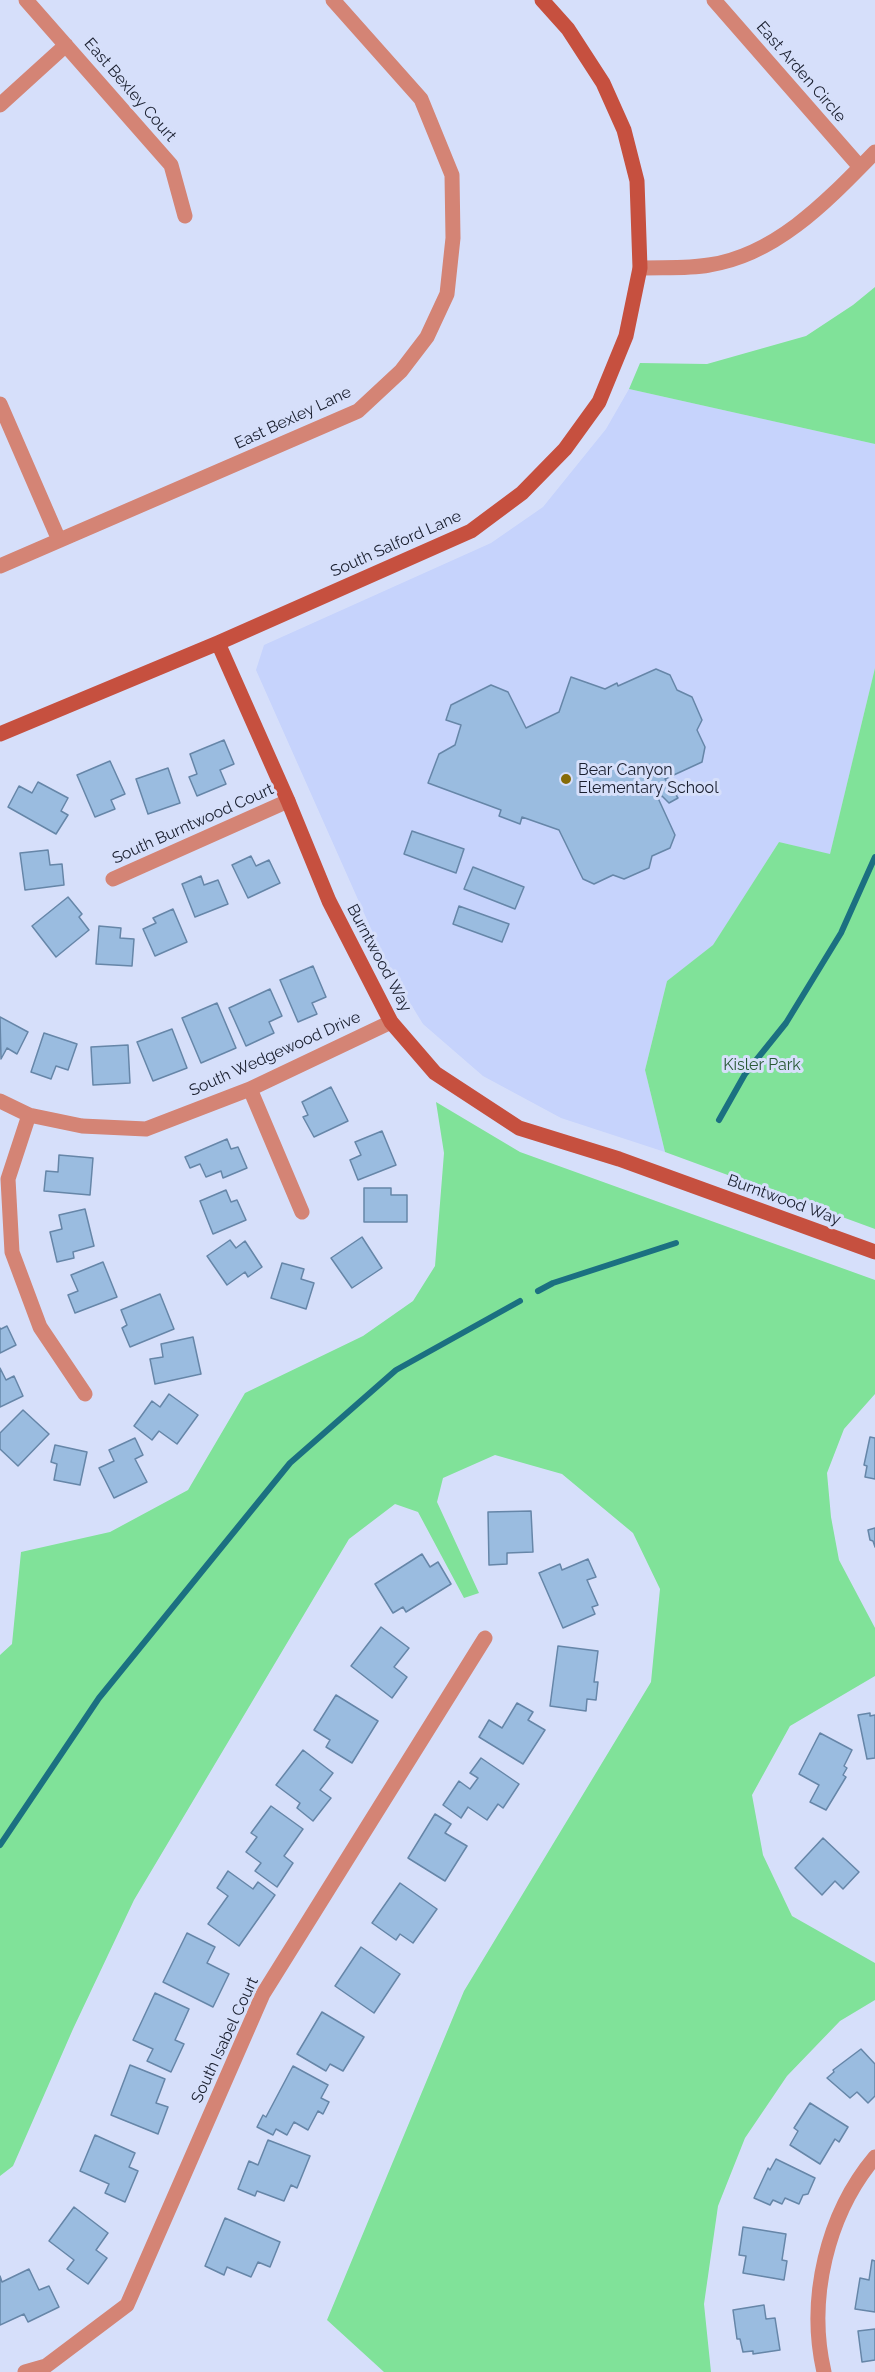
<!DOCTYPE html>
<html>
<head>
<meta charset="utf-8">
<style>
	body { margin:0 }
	canvas { display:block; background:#d6dffa }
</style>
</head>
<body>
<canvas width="875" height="2372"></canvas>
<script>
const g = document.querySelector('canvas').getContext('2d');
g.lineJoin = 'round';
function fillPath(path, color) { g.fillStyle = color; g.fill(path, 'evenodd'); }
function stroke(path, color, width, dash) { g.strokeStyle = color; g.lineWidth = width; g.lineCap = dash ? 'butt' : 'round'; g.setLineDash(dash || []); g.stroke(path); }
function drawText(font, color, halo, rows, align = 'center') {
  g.font = font + ' Raleway,sans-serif'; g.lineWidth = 6; g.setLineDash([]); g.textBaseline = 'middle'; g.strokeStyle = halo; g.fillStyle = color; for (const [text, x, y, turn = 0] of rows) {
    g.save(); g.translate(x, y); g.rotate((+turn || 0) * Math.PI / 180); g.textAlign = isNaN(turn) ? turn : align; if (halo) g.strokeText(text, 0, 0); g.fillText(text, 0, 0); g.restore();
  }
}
fillPath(new Path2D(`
	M 629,389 L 875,444 L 875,668 L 830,855 L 779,842 L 713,946 L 667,981 L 645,1070 L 665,1152 L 561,1118 L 483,1076 L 423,1024 L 388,967 L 256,670 L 264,645 L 491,543 L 543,507 L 606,429 Z`), '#c6d3fc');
fillPath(new Path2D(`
	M 875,287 L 875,444 L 629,389 L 640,363 L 707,364 L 806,336 L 853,305 Z
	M 875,668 L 875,1229 L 665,1152 L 645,1070 L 667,981 L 713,945 L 779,842 L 830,854 Z
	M 436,1102 L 520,1152 L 875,1280 L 875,1394 L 844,1429 L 827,1473 L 831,1517 L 839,1560 L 875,1628 L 875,1676 L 790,1726 L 752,1795 L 763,1855 L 792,1916 L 875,1963 L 875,2000 L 840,2021 L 787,2076 L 745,2138 L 718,2206 L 704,2304 L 711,2372 L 384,2372 L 327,2320 L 464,1991 L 651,1682 L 660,1589 L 633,1533 L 562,1474 L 495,1455 L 443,1478 L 437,1502 L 479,1593 L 464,1598 L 418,1512 L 395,1504 L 349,1539 L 134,1900 L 73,2029 L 13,2166 L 0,2176 L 0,1655 L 12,1644 L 21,1552 L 110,1532 L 188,1490 L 245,1393 L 363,1336 L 413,1301 L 435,1266 L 444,1153 Z`), '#80e299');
stroke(new Path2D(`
	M 719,1120 L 745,1074 L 786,1023 L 841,933 L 875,857
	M 538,1291 L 553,1283 L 676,1243
	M 0,1845 L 99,1698 L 290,1463 L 396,1370 L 520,1301`), '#1b7081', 6);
const building = new Path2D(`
	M 656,669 L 670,675 L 677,690 L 692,697 L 702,720 L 697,730 L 705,747 L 702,762 L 665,779 L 671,786 L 675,784 L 680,793 L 676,795 L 678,798 L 669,803 L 662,796 L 658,798 L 675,835 L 670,848 L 652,856 L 649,868 L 624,879 L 613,875 L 594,884 L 583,879 L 559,830 L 522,817 L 520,824 L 499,816 L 501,810 L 428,783 L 439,754 L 455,745 L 461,725 L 446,720 L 451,705 L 491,685 L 508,692 L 526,728 L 559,712 L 571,677 L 605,689 L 617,683 L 618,686 Z
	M 224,740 L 234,764 L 220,770 L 226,784 L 197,796 L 189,777 L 197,774 L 190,754 Z
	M 110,761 L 125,794 L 111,800 L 115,809 L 95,817 L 77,775 Z
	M 168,768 L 180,803 L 148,814 L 136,779 Z
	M 38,782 L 68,798 L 61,811 L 68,815 L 56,834 L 8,807 L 19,786 L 32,793 Z
	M 412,831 L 464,849 L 456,873 L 404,854 Z
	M 48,850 L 50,865 L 62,864 L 64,885 L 25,890 L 20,853 Z
	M 251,856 L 256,866 L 269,860 L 280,883 L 248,898 L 232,865 Z
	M 473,867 L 524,887 L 515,909 L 464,889 Z
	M 201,876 L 204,885 L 218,880 L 228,904 L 195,917 L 182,884 Z
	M 68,897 L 82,914 L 79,917 L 89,930 L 56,957 L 32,926 Z
	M 459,906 L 509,924 L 502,942 L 453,924 Z
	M 173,909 L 187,942 L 155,956 L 143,929 L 156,923 L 153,918 Z
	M 99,926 L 121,928 L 120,938 L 134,939 L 132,966 L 96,964 Z
	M 313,966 L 326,997 L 312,1003 L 317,1014 L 298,1022 L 280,980 Z
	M 270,989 L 282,1016 L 269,1022 L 274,1033 L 246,1046 L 229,1008 Z
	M 217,1003 L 236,1048 L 201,1063 L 182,1018 Z
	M 0,1017 L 28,1032 L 17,1054 L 7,1048 L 1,1059 Z
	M 172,1029 L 187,1068 L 153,1081 L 137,1042 Z
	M 44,1033 L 77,1044 L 68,1070 L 56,1066 L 51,1079 L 31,1072 Z
	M 128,1045 L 130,1083 L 93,1085 L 91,1047 Z
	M 331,1087 L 348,1121 L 314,1137 L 303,1117 L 308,1115 L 302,1102 Z
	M 382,1131 L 396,1165 L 358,1180 L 350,1160 L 361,1155 L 355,1142 Z
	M 227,1139 L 231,1149 L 238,1147 L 247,1168 L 223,1178 L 221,1171 L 206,1177 L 200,1164 L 190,1168 L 185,1157 Z
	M 59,1155 L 93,1158 L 90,1195 L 44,1191 L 46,1171 L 58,1172 Z
	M 364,1188 L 391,1188 L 391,1195 L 407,1195 L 407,1222 L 364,1222 Z
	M 226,1190 L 231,1202 L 237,1200 L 246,1220 L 213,1234 L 200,1201 Z
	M 85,1209 L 94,1246 L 73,1252 L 74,1258 L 57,1262 L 50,1232 L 62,1229 L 59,1215 Z
	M 362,1237 L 382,1268 L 352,1288 L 331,1258 Z
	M 230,1240 L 236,1248 L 245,1241 L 262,1267 L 248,1277 L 245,1272 L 227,1285 L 207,1256 Z
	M 103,1262 L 117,1297 L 75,1313 L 68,1295 L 78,1291 L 71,1275 Z
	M 282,1263 L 304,1269 L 301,1279 L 314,1283 L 306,1309 L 271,1298 Z
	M 160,1294 L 174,1329 L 130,1347 L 122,1328 L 127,1325 L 121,1310 Z
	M 7,1326 L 16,1345 L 0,1353 L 0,1328 L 1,1329 Z
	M 193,1337 L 201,1374 L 155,1384 L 150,1359 L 163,1357 L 161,1344 Z
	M 0,1368 L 6,1380 L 14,1376 L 23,1396 L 0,1407 Z
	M 169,1394 L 198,1415 L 177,1444 L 159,1431 L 152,1440 L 134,1426 L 152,1401 L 160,1407 Z
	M 23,1410 L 49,1434 L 18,1466 L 0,1449 L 0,1433 Z
	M 870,1437 L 875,1438 L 875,1479 L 865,1477 L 867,1466 L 864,1465 Z
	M 135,1438 L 143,1455 L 135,1459 L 147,1482 L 114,1498 L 99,1468 L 114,1461 L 109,1450 Z
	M 55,1445 L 87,1452 L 80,1485 L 54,1480 L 57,1464 L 51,1462 Z
	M 531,1511 L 533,1552 L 507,1553 L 507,1564 L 489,1565 L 488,1512 Z
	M 875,1528 L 875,1547 L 873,1541 L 870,1540 L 868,1530 Z
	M 422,1554 L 430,1567 L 438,1562 L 451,1584 L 406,1612 L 403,1607 L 393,1613 L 375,1584 Z
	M 588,1559 L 596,1577 L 587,1580 L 598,1605 L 592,1607 L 595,1614 L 563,1628 L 539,1573 L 560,1564 L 562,1570 Z
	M 381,1627 L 409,1648 L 394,1667 L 407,1677 L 392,1698 L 351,1666 Z
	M 558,1646 L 598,1651 L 594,1682 L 598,1682 L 596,1700 L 587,1699 L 586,1711 L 550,1706 Z
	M 336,1695 L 378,1721 L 352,1763 L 326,1747 L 330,1740 L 314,1730 Z
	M 517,1703 L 533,1712 L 528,1720 L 545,1730 L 523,1764 L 479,1737 L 489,1720 L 502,1728 Z
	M 870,1713 L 870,1716 L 875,1715 L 875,1758 L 867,1759 L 858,1715 Z
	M 820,1733 L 852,1750 L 844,1766 L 847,1768 L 843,1775 L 846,1777 L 826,1810 L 810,1802 L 819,1785 L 799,1774 Z
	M 303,1750 L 333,1773 L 320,1790 L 331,1798 L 313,1821 L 297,1808 L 300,1803 L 276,1785 Z
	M 481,1758 L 519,1784 L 503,1808 L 498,1804 L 487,1820 L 468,1807 L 461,1818 L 443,1805 L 459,1781 L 470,1789 L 478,1778 L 470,1773 Z
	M 271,1806 L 303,1829 L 284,1856 L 293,1863 L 277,1887 L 255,1871 L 261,1863 L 246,1852 L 257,1837 L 251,1833 Z
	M 435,1814 L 451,1824 L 445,1833 L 467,1846 L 445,1881 L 408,1858 Z
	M 823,1838 L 859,1872 L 843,1889 L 835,1881 L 822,1895 L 795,1868 Z
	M 228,1871 L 253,1889 L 258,1882 L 275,1895 L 239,1946 L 208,1924 L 228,1896 L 217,1888 Z
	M 400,1883 L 437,1909 L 413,1943 L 400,1934 L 396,1940 L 372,1923 Z
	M 187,1933 L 215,1947 L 207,1963 L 229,1974 L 213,2007 L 163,1982 Z
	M 361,1947 L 400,1974 L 374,2013 L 335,1986 Z
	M 155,1993 L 189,2009 L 175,2040 L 184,2044 L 171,2072 L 147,2061 L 153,2049 L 133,2040 Z
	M 322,2012 L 364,2037 L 343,2071 L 330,2064 L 326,2071 L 297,2054 Z
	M 861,2049 L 875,2064 L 875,2096 L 868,2103 L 857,2092 L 850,2098 L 827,2078 L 834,2072 L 833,2070 Z
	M 130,2065 L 165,2079 L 156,2103 L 168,2107 L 158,2134 L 111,2115 Z
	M 293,2066 L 328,2085 L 321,2098 L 329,2102 L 323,2114 L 318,2111 L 308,2130 L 294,2122 L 287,2135 L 276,2129 L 273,2135 L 257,2127 L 263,2115 L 266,2117 Z
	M 810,2103 L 848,2127 L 839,2142 L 835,2139 L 820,2164 L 790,2145 L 798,2131 L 794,2128 Z
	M 95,2135 L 135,2153 L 129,2167 L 138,2171 L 125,2202 L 105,2193 L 109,2184 L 80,2171 Z
	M 268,2140 L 310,2156 L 297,2188 L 291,2185 L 284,2201 L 257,2191 L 255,2196 L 238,2189 L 249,2161 L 258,2165 Z
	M 776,2159 L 815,2178 L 808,2194 L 803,2195 L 799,2204 L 785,2198 L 782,2204 L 773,2200 L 770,2205 L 754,2198 L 768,2168 L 770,2170 Z
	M 74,2207 L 108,2233 L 96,2250 L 107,2258 L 88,2284 L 67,2269 L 74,2260 L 49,2241 Z
	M 225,2218 L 280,2242 L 270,2267 L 258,2262 L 251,2277 L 227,2267 L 224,2275 L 205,2266 Z
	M 743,2227 L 786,2234 L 782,2260 L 787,2261 L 784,2280 L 743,2273 L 746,2256 L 739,2255 Z
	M 872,2260 L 875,2261 L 875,2312 L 855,2309 L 860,2278 L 869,2280 Z
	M 29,2269 L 39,2290 L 49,2286 L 59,2307 L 28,2322 L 24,2314 L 0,2325 L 0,2276 L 2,2282 Z
	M 764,2305 L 766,2319 L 775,2318 L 780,2350 L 753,2354 L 753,2351 L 743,2352 L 740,2339 L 737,2339 L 733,2310 Z
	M 875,2329 L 875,2360 L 862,2362 L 858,2331 Z`);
fillPath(building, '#9abce0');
stroke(building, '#6686a8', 1.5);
stroke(new Path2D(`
	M 26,0 L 171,165 L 185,216
	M 714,0 L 860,167
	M 0,105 L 66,45
	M 640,268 C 662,267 687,269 709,265 C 777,255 829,199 875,152
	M 0,404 L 59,540
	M 0,566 L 358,411 L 401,371 L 427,337 L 447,294 L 453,238 L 452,175 L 421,99 L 333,0
	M 113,879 L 288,801
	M 250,1089 L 302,1212
	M 0,1101 L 29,1115 L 82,1126 L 146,1129 L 250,1089 L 391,1022
	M 29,1115 L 8,1179 L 12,1252 L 40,1327 L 85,1394
	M 25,2372 L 46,2366 L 127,2305 L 263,1994 L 485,1638
	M 824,2372 C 807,2299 827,2214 875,2157`), '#d48475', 15);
stroke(new Path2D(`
	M 218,643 L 288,801 L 329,901 L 391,1022 L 435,1073 L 519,1128 L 619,1159 L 875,1252
	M 0,734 L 218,643 L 471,531 L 522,493 L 565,449 L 599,402 L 626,336 L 640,268 L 637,181 L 624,130 L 603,83 L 568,29 L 542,0`), '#c6503f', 15);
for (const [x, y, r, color] of [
	[566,779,6,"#866b07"]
]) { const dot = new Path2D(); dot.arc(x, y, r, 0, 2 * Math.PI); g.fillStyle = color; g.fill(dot); stroke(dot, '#d6dffa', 2); }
drawText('16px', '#1a1f2f', '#d6dffa', [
	["East Arden Circle",801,72,49],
	["East Bexley Court",130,90,49],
	["East Bexley Lane",293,418,-25],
	["South Salford Lane",396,544,-24],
	["South Burntwood Court",193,824,-24],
	["Burntwood Way",379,958,62],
	["South Wedgewood Drive",275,1054,-24],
	["Burntwood Way",784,1200,20],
	["South Isabel Court",225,2040,-65]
]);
drawText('16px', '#1a1f2f', '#d6dffa', [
	["Bear Canyon",578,770],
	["Elementary School",578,788]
], 'left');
drawText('16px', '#295936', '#d6dffa', [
	["Kisler Park",762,1065]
]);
</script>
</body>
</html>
